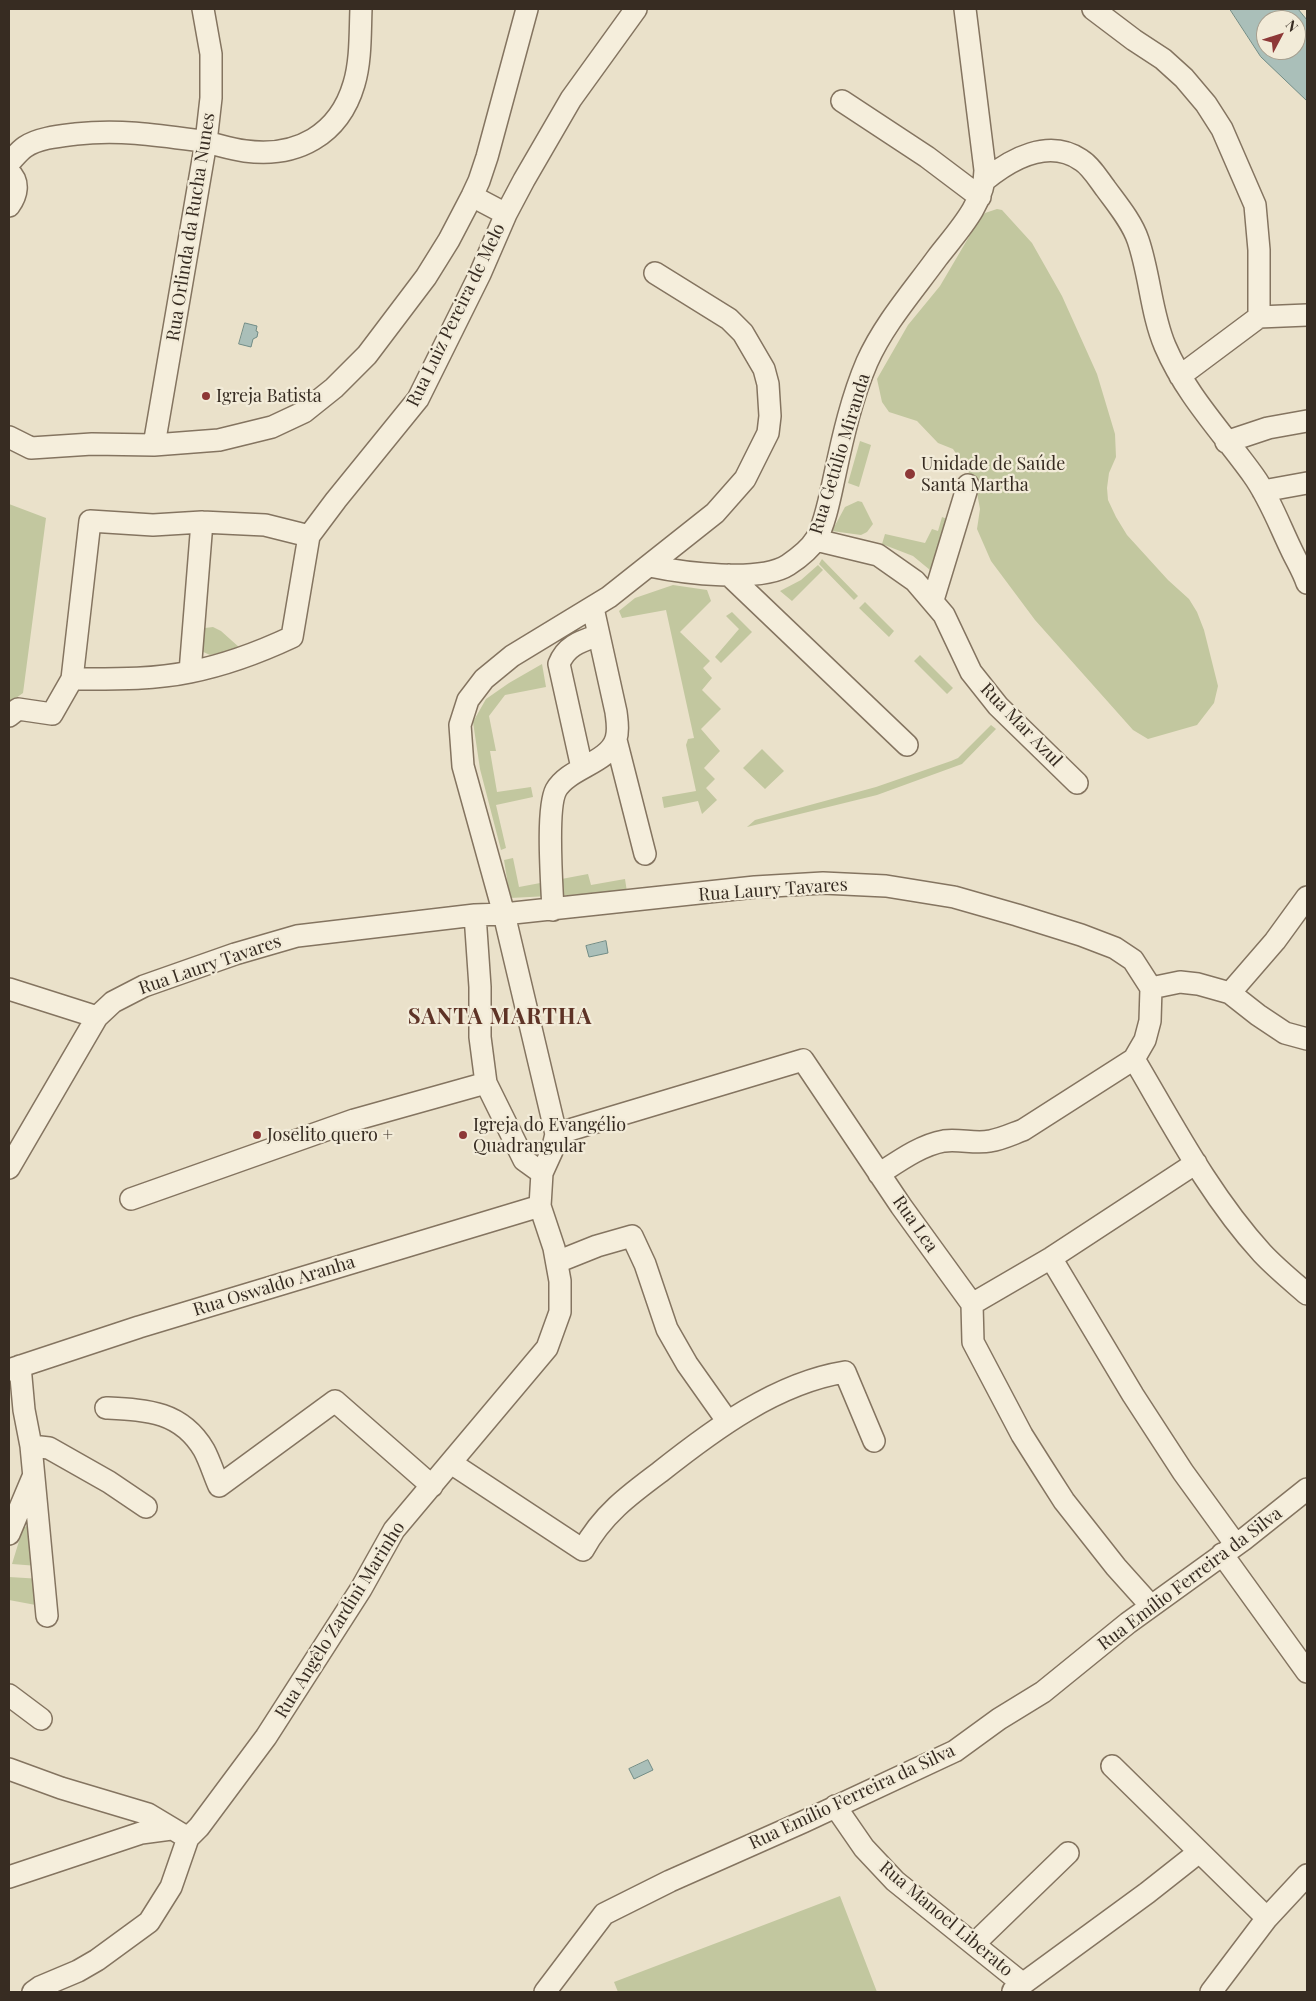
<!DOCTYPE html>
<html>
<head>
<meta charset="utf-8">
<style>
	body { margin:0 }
	#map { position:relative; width:1316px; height:2001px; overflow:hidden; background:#eae1ca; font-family:"Playfair Display",serif }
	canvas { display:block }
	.frame { position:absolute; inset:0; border:10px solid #372c22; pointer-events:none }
	.north { position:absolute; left:1256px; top:10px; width:50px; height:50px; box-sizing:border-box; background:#f2ebd8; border:1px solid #a79f8f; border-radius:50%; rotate:50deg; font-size:14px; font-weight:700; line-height:20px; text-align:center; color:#372c22 }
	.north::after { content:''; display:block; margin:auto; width:18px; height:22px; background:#8d3837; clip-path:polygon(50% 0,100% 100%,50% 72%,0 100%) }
</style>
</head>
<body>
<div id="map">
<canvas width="1316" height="2001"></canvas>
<div class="frame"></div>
<div class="north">N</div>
</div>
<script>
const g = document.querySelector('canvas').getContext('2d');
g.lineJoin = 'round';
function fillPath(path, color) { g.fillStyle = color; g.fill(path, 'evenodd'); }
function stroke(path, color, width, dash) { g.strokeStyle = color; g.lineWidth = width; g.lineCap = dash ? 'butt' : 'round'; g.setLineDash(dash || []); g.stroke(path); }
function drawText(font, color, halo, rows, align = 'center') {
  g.font = font + ' "Playfair Display",serif'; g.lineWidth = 4.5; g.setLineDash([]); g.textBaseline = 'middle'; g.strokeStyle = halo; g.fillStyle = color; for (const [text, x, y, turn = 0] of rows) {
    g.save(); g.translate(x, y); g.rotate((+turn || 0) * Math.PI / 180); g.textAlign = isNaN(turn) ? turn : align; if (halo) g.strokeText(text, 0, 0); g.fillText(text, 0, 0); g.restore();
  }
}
fillPath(new Path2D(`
	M 997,209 L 1002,210 L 1032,243 L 1062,296 L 1097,374 L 1115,434 L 1116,457 L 1109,473 L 1107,488 L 1108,500 L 1116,517 L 1127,535 L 1168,580 L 1189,599 L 1197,612 L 1204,630 L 1218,686 L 1214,703 L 1197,725 L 1148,739 L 1133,730 L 1035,620 L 991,561 L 977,529 L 980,509 L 975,482 L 953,449 L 938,443 L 917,421 L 889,412 L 882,402 L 877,379 L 908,325 L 940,286 L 980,218 L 985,213 Z
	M 860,441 L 871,445 L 859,487 L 848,483 Z
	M 858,501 L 862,502 L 873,524 L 867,532 L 861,535 L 832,531 L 845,507 Z
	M 9,504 L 46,518 L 23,693 L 9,703 Z
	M 942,517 L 952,521 L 930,570 L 913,556 L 882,544 L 885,534 L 925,543 L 932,529 L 938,531 Z
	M 822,559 L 858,596 L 854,600 L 819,564 Z
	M 818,565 L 823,570 L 792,601 L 780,591 L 801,580 Z
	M 673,585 L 707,590 L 711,601 L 680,632 L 710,661 L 703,668 L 712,678 L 702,690 L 721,709 L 701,729 L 720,751 L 704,768 L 715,779 L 706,788 L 717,800 L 702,814 L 698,801 L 664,808 L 662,797 L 696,791 L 686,745 L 688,739 L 694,738 L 666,610 L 622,618 L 619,611 L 635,598 Z
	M 865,602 L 894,631 L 889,637 L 859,608 Z
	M 732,612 L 752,632 L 721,663 L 715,657 L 739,629 L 726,616 Z
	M 213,627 L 221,631 L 240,648 L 210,655 L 199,650 L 198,639 L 205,628 Z
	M 920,655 L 953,688 L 947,694 L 914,661 Z
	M 542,664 L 546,687 L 505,695 L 489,716 L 496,751 L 490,751 L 497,792 L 531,787 L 533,797 L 496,805 L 506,848 L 501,850 L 480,769 L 473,722 L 486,699 L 509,683 Z
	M 991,725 L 996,729 L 962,764 L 877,795 L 747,827 L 755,820 L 876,787 L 951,761 L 958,758 Z
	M 762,749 L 784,771 L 765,789 L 743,768 Z
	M 513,858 L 519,887 L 588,874 L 591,885 L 625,879 L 627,892 L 510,898 L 504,860 Z
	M 27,1526 L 30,1530 L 38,1566 L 12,1564 L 23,1528 Z
	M 9,1577 L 42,1579 L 41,1606 L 9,1600 Z
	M 840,1896 L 877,1992 L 618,1992 L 614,1982 Z`), '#c2c79f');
const water = new Path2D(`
	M 1230,9 L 1298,9 L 1307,20 L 1307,101 L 1261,57 ZM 1266,20 L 1296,20 L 1296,50 L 1266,50 Z
	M 245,323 L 257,326 L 256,331 L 258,332 L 257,337 L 253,339 L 251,347 L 239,344 Z
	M 606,941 L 608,953 L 589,957 L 586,946 Z
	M 648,1760 L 653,1770 L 634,1779 L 629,1769 Z`);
fillPath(water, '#aabfb9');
stroke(water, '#718c86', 1);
const minor = new Path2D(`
	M 1093,9 L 1134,40 L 1163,59 L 1184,78 L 1206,104 L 1222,129 L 1255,205 L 1259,250 L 1259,317
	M 842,101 L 927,157 L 980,197
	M 9,163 C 14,158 19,151 25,147 C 38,138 60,136 76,134 C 119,129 158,135 201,141 C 216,144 230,149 245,151 C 297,158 339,135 354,84 C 361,61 360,33 361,9
	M 9,172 C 20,182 17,195 9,206
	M 985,180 C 1011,159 1049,138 1081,160 C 1091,166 1099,180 1106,189 C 1117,204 1132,222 1138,240 C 1150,275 1151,313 1165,346 C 1186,395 1222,432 1253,475 C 1269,497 1279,524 1291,549 C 1296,560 1303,571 1307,583
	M 472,196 L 506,214
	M 1180,376 L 1259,317 L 1307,315
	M 9,437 L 31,448 L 92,444 L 154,445 L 219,440 L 272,427 L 304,412 L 334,388 L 367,355 L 426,277 L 449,240 L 472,196 L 479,181 L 487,157 L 527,9
	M 1226,442 L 1268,428 L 1307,421
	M 154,445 L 206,142 L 211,98 L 211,54 L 203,9
	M 1263,491 L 1307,483
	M 816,540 L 878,555 L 915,581 L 944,615 L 971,672 L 998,706 L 1077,783
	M 650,566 C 683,573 760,583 788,565 C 797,559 810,549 816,539 C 825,525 831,492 835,474 C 843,436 852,397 867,362 C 884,324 913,291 937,258 C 956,233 985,204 985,170 L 965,9
	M 729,575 L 907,745
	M 933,600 L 968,485
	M 190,672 L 202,522
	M 72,679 C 111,679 152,680 190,672 C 225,665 260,652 292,637 L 309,536 L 336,500 L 418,399 L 480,274 L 506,214 L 524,180 L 571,99 L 636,9
	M 9,716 L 18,709 L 52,714 L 72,679 L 90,521 L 153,525 L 202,522 L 265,525 L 309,536
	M 616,740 L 645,854
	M 582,768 L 559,664 C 566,645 582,641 599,635
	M 553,910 C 552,885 546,809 556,790 C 568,768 609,763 616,739 C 619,730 617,721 616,712 L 593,608
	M 475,915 L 480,987 L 480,1037 L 486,1083 L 524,1160 L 542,1173
	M 1151,988 L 1180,982 L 1198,984 L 1230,993 L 1258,1015 L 1285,1033 L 1307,1039
	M 9,989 L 97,1017
	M 1230,993 L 1275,941 L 1307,897
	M 1134,1059 C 1173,1125 1210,1196 1262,1253 C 1276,1268 1292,1281 1307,1294
	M 556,1134 L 803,1060 L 901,1206 L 972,1304 L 973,1342 L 1022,1435 L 1041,1465 L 1064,1501 L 1116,1567 L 1151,1606
	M 9,1168 L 97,1017 L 113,1002 L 144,986 L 235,954 L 297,936 L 475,915 L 504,914 L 755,887 L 823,883 L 886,886 L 954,897 L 1017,915 L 1081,935 L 1115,948 L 1133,960 L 1151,988 L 1150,1021 L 1145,1040 L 1134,1059 L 1023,1130 C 1012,1134 1002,1139 990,1141 C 976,1144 960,1139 944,1141 C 921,1145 899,1161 879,1174
	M 131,1199 L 354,1120 L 486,1083
	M 1051,1258 L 1133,1395 L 1183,1472 L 1236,1545
	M 557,1262 L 597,1246 L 632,1236 L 645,1264 L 667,1329 L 687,1364 L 728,1422
	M 972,1304 L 1051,1258 L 1196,1163
	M 20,1366 L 24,1410 L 31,1446 L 47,1616
	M 9,1370 L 139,1327 L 540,1206
	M 106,1408 C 147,1410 181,1411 204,1450 C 210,1461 214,1475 219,1486 L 335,1401 L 432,1486
	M 31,1446 L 49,1448 L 109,1482 L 146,1507
	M 451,1463 L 583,1550 C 602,1515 629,1495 660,1472 C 713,1430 776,1383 845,1372 L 874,1441
	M 9,1534 L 33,1477
	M 1222,1554 L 1307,1672
	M 9,1695 L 41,1719
	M 1112,1766 L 1267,1918
	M 9,1769 L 61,1788 L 148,1814 L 188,1838
	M 835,1806 L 864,1848 L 895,1881 L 1023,1984
	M 9,1877 L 141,1833 L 171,1829
	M 974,1944 L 1068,1853
	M 1013,1991 L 1147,1893 L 1199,1852
	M 33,1992 L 40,1987 L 78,1971 L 97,1960 L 149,1922 L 171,1887 L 188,1838 L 199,1827 L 266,1737 L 361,1589 L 394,1530 L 547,1348 L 560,1312 L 560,1281 L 554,1248 L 540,1206 L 542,1173 L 552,1151 L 556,1134 L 504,914 L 463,766 L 460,725 L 468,700 L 484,679 L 512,656 L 609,597 L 715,513 L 745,479 L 768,433 L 770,416 L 768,384 L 764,369 L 743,333 L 729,319 L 655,273
	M 545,1992 L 604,1914 L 670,1881 L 803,1822 L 955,1751 L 999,1719 L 1043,1692 L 1128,1623 L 1243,1540 L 1307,1489
	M 1211,1992 L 1267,1918 L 1307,1875`);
stroke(minor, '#847460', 24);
stroke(minor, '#f5eedc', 21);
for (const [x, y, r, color] of [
	[206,396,5,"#8d3837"],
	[910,474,6,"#8d3837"],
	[257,1135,5,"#8d3837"],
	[463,1135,5,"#8d3837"]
]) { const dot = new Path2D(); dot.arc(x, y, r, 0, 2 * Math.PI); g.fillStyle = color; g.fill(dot); stroke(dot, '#f2ebd8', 2); }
drawText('18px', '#372c22', '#f2ebd8', [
	["Rua Orlinda da Rucha Nunes",191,227,-81],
	["Rua Luiz Pereira de Melo",456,315,-64],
	["Rua Getúlio Miranda",840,454,-73],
	["Rua Mar Azul",1021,725,46],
	["Rua Laury Tavares",773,890,-4],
	["Rua Laury Tavares",210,965,-19],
	["Rua Lea",915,1224,55],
	["Rua Oswaldo Aranha",274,1286,-17],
	["Rua Emílio Ferreira da Silva",1190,1579,-37],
	["Rua Angêlo Zardini Marinho",340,1620,-58],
	["Rua Emílio Ferreira da Silva",852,1797,-25],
	["Rua Manoel Liberato",946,1919,40]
]);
drawText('18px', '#372c22', '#f2ebd8', [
	["Igreja Batista",216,396],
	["Unidade de Saúde",921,464],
	["Santa Martha",921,485],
	["Igreja do Evangélio",473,1125],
	["Quadrangular",473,1146],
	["Joselito quero +",267,1135]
], 'left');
g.letterSpacing = '1px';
drawText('bold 22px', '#5e3326', '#f2ebd8', [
	["SANTA MARTHA",500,1017]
]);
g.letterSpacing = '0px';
</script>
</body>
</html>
